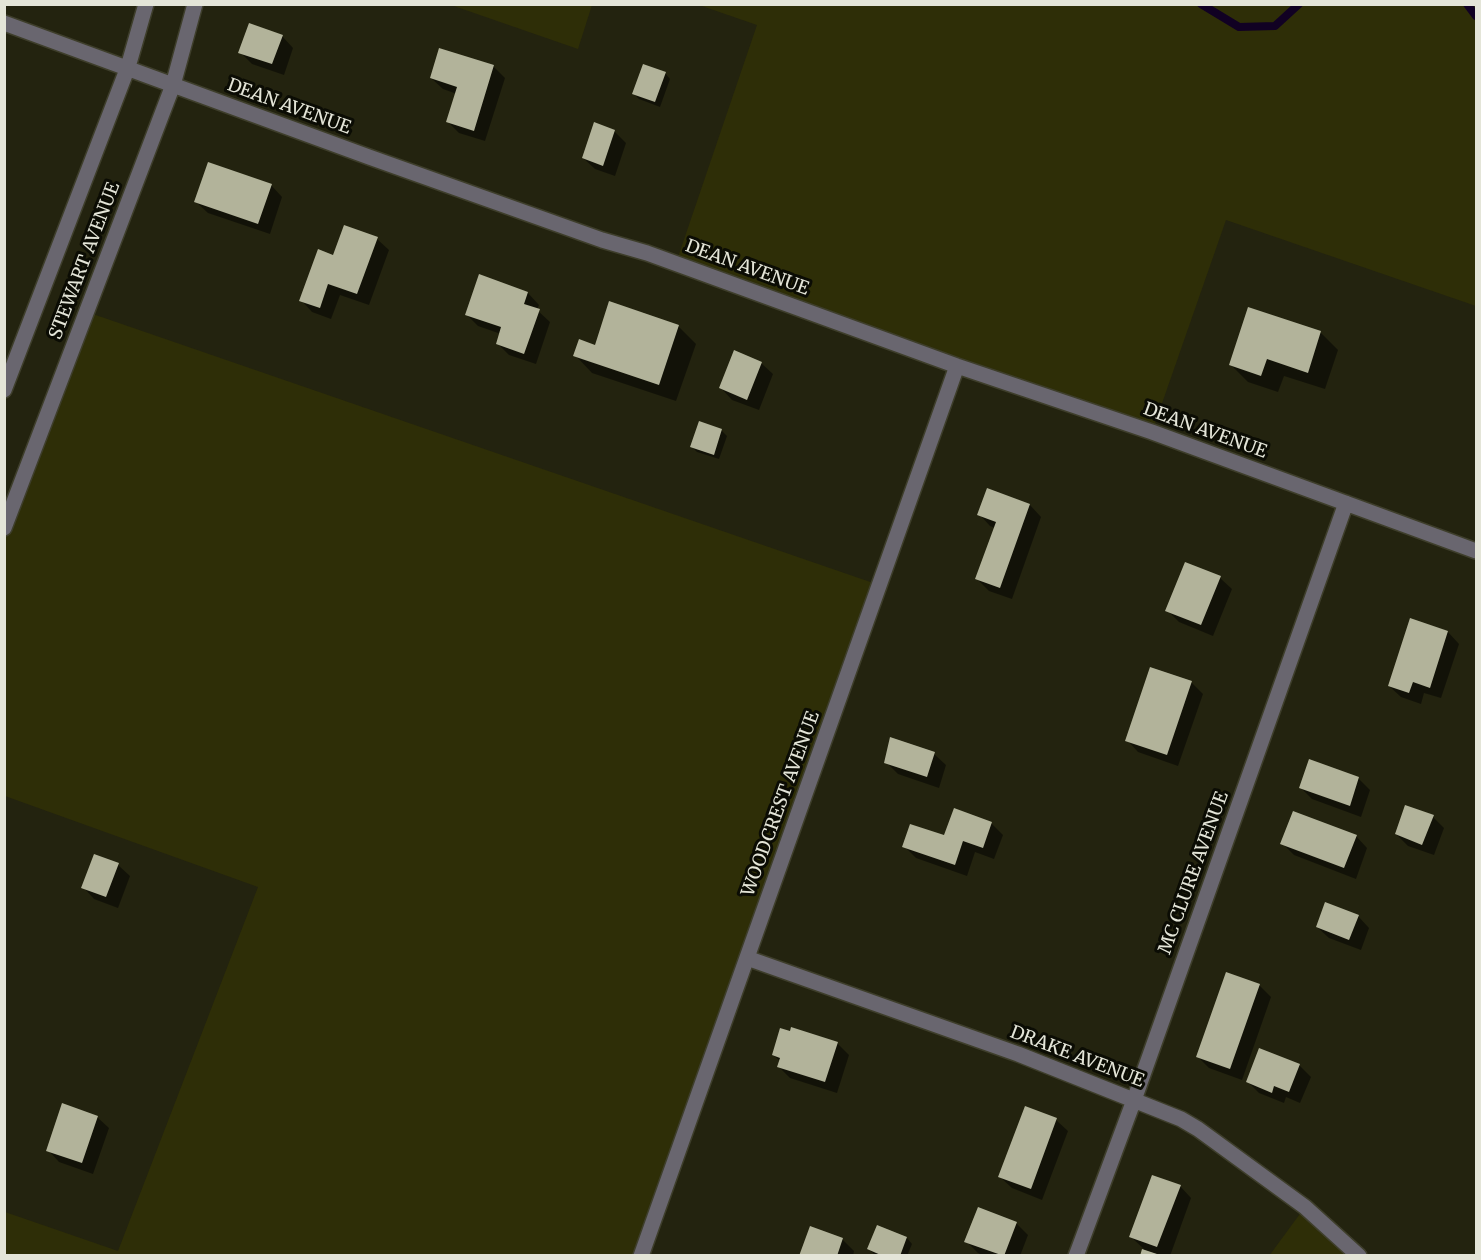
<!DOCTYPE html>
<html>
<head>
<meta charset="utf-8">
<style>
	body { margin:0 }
	#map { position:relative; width:1481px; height:1260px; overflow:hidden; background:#23230f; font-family:Merriweather,serif }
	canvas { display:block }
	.frame { position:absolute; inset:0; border:6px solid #e4e5d8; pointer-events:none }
</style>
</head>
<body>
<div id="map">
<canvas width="1481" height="1260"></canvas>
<div class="frame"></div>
</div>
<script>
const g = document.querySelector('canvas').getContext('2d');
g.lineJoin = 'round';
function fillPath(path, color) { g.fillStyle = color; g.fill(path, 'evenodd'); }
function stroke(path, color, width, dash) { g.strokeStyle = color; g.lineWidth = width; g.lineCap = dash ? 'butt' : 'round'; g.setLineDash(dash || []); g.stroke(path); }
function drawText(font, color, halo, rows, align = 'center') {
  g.font = font + ' Merriweather,serif'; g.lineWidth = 6; g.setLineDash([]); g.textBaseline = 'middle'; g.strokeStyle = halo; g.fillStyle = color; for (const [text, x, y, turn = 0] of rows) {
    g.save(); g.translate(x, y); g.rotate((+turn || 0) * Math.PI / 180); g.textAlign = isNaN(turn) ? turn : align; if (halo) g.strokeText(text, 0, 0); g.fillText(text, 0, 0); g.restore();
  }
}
fillPath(new Path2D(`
	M 451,5 L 592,5 L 578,49 Z
	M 699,5 L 1476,5 L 1476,306 L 1226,220 L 1152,432 L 676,263 L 757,25 Z
	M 87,312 L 879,585 L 641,1255 L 5,1255 L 5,1212 L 118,1251 L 258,887 L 5,796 L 4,528 Z
	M 1305,1207 L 1359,1256 L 1269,1256 Z`), '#2e2e07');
fillPath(new Path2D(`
	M 282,36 L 293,48 L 284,75 L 252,64 L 240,52 Z
	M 493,66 L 505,78 L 485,141 L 459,133 L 448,122 L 457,94 L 443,89 L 431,78 Z
	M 665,73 L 670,79 L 660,107 L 639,99 L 634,94 Z
	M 614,131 L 626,143 L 615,176 L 595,169 L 583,158 Z
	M 271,185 L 282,197 L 270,234 L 208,213 L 196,202 Z
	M 377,239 L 389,250 L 369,305 L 340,295 L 331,319 L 312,312 L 301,300 Z
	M 528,293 L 539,305 L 537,310 L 550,322 L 536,364 L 509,355 L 497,343 L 501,334 L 478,326 L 466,314 Z
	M 610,303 L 679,327 L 696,344 L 676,401 L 592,373 L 575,355 L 595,347 Z
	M 1249,309 L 1321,333 L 1338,350 L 1325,389 L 1284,376 L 1278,392 L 1248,382 L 1231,365 Z
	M 761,363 L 773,374 L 759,410 L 732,400 L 721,388 Z
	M 700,423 L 722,431 L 727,436 L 719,459 L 697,452 L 692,447 Z
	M 1030,505 L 1041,517 L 1012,599 L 989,591 L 977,579 L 995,528 L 990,526 L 979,514 Z
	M 1220,578 L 1232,589 L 1213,636 L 1179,622 L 1167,610 Z
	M 1448,632 L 1459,644 L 1441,698 L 1424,693 L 1421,704 L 1401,697 L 1389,686 Z
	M 1191,682 L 1203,694 L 1178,766 L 1138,752 L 1127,740 Z
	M 934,754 L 946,765 L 939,788 L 898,774 L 886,762 Z
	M 1310,761 L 1359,779 L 1370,790 L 1361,817 L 1312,799 L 1301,788 Z
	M 1433,817 L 1444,828 L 1434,855 L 1408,846 L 1396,834 Z
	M 991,823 L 1003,835 L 994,859 L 975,852 L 967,876 L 916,858 L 904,846 L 945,837 Z
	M 1356,836 L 1367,848 L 1356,879 L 1294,855 L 1282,843 Z
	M 118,865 L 130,876 L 118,908 L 94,899 L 83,887 Z
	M 1358,916 L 1369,928 L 1361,950 L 1329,938 L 1317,927 Z
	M 1259,985 L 1271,997 L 1242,1080 L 1209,1068 L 1198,1057 Z
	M 837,1043 L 849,1055 L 837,1093 L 790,1078 L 779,1067 L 780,1061 L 773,1055 Z
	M 1299,1065 L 1311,1077 L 1300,1103 L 1286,1097 L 1284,1103 L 1259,1093 L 1248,1082 Z
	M 97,1117 L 109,1128 L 93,1174 L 59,1162 L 48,1150 Z
	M 1056,1120 L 1068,1131 L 1042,1200 L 1012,1188 L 1000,1177 Z
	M 1180,1186 L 1191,1198 L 1170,1256 L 1142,1256 L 1144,1249 L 1131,1237 Z
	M 979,1209 L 1017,1224 L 1028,1235 L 1020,1256 L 984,1256 L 978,1253 L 966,1241 Z
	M 878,1227 L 907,1238 L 912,1244 L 907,1256 L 874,1254 L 869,1249 Z
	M 811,1228 L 843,1240 L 854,1251 L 853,1256 L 801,1256 Z`), '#0007');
stroke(new Path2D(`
	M 1201,4 L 1239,27 L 1275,26 L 1299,4
	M 1467,4 L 1476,16`), '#110123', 8);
fillPath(new Path2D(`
	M 249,23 L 283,35 L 272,64 L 238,53 Z
	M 439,48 L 494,65 L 474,131 L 446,122 L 457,87 L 430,78 Z
	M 643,64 L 666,72 L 655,102 L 632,94 Z
	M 594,122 L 615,130 L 603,166 L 582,158 Z
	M 208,162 L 272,184 L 258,224 L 194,202 Z
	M 344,225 L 378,237 L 357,294 L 328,284 L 320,308 L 299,301 L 318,249 L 333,255 Z
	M 479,274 L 528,292 L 524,304 L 540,309 L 524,354 L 496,344 L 501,327 L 465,315 Z
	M 609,301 L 679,325 L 659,385 L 573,356 L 579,339 L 595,345 Z
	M 1248,307 L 1321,331 L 1308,373 L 1267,359 L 1261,376 L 1229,365 Z
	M 734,350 L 762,362 L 747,400 L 719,388 Z
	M 699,421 L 722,429 L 714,455 L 690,447 Z
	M 987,488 L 1030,504 L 1000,588 L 975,579 L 996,522 L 977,515 Z
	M 1185,562 L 1221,576 L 1201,625 L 1165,611 Z
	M 1410,618 L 1448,631 L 1430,688 L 1413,682 L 1409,693 L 1388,686 Z
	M 1150,667 L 1192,681 L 1167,755 L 1125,741 Z
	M 890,737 L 935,752 L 927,777 L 884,763 Z
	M 1309,759 L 1359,777 L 1350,806 L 1299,788 Z
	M 1405,805 L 1434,815 L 1422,845 L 1395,834 Z
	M 954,808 L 992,822 L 983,848 L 963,841 L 955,865 L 902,847 L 910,824 L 944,835 Z
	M 1293,811 L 1357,835 L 1344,868 L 1280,844 Z
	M 94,854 L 119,863 L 106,897 L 81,888 Z
	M 1325,902 L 1359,915 L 1349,940 L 1316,927 Z
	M 1226,972 L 1260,984 L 1230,1069 L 1196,1057 Z
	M 791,1027 L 838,1042 L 825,1082 L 777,1067 L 780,1058 L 772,1055 L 780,1028 L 790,1031 Z
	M 1259,1048 L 1300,1064 L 1289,1092 L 1274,1086 L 1272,1093 L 1246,1082 Z
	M 62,1103 L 98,1116 L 82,1163 L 46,1151 Z
	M 1025,1106 L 1057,1118 L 1031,1189 L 998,1177 Z
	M 1152,1175 L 1181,1185 L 1157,1247 L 1129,1237 Z
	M 978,1207 L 1017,1222 L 1004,1256 L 964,1242 Z
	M 877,1225 L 907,1237 L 900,1256 L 883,1256 L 867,1249 Z
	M 810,1226 L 843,1238 L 837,1256 L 799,1256 Z
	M 1142,1249 L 1160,1255 L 1160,1256 L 1140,1256 Z`), '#b2b39a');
const minor = new Path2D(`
	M 4,23 L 369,157 L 602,240 L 647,253 L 957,366 L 1152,432 L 1476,551
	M 4,390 L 128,67 L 146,4
	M 4,528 L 173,85 L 195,4
	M 747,958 L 1018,1054 L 1181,1119 L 1198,1129 L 1305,1207 L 1359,1256
	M 641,1256 L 957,366
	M 1076,1256 L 1134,1100 L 1346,503`);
stroke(minor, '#3e3e2b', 18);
stroke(minor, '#69666f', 15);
drawText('18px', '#e4e5d8', '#0b0c04', [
	["DEAN AVENUE",289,107,20],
	["STEWART AVENUE",85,261,-69],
	["DEAN AVENUE",747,268,20],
	["DEAN AVENUE",1205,431,20],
	["WOODCREST AVENUE",781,804,-70],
	["MC CLURE AVENUE",1194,873,-70],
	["DRAKE AVENUE",1077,1057,21]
]);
</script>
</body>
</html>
